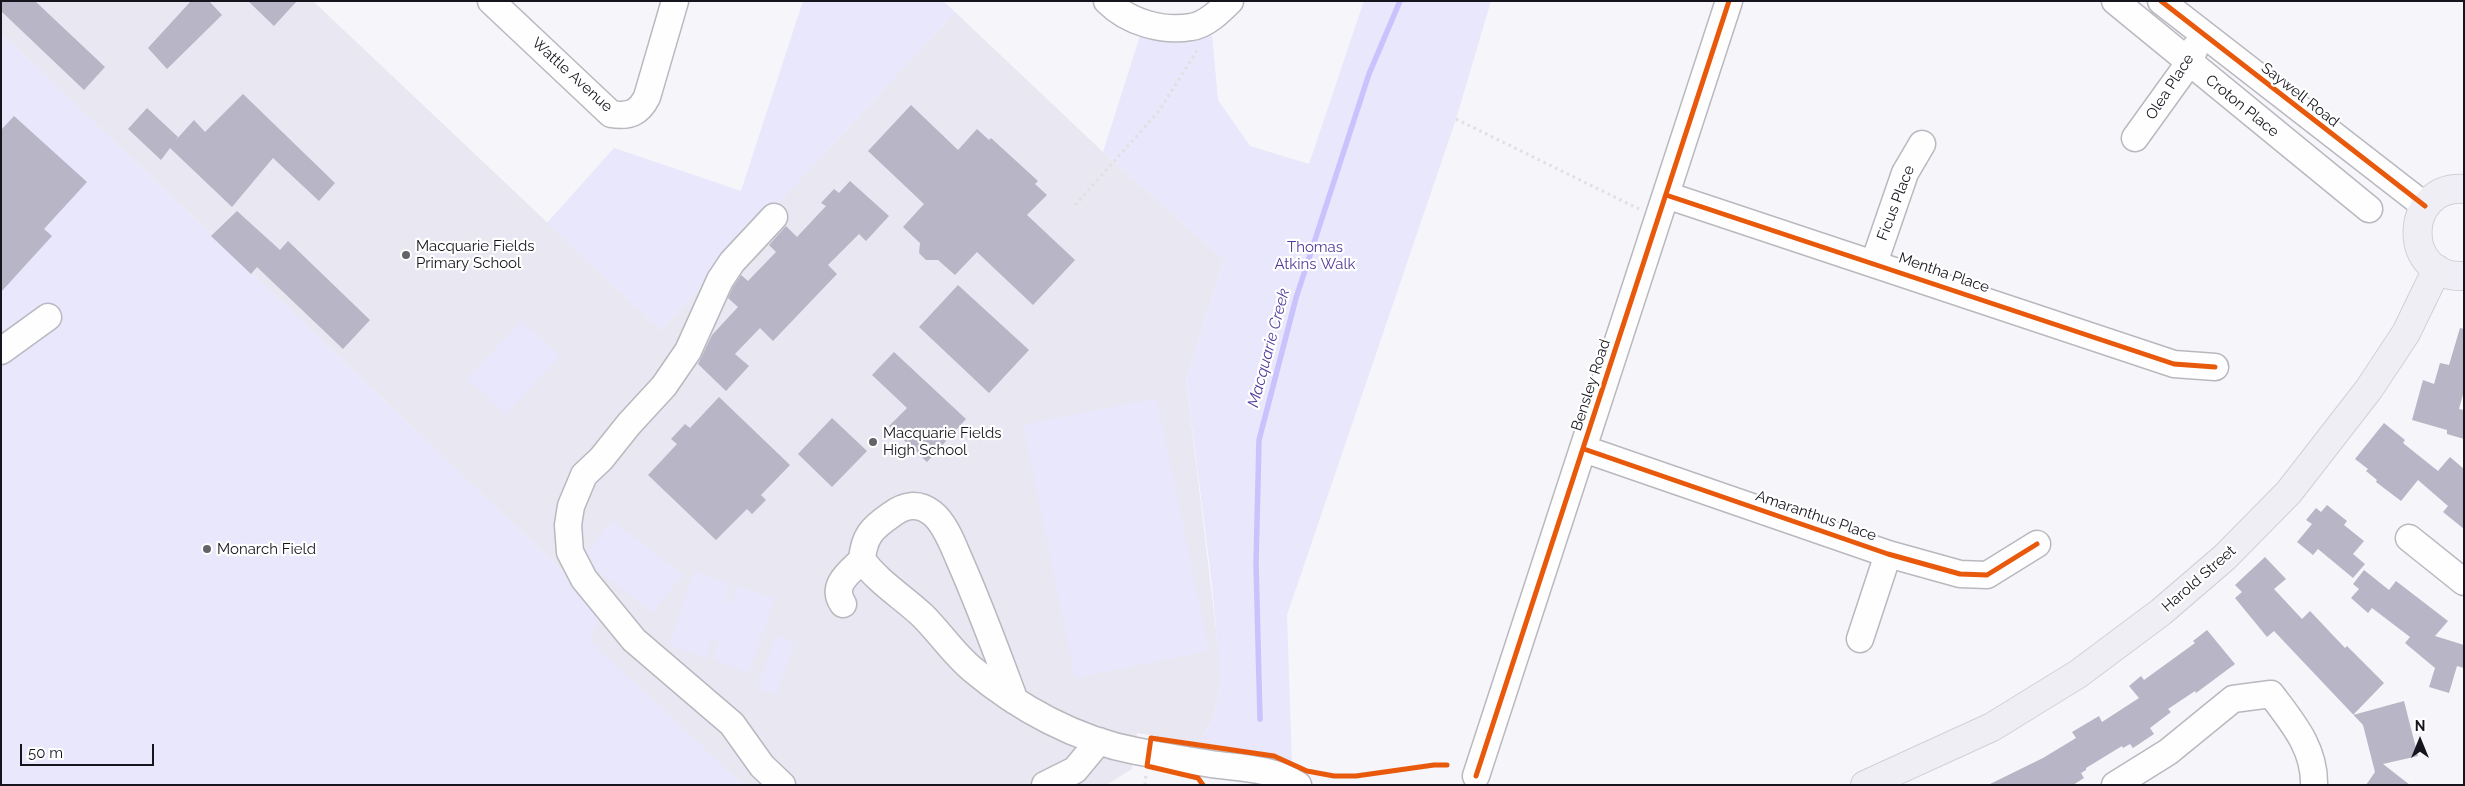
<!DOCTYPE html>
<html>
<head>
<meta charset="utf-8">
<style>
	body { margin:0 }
	#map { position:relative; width:2465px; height:786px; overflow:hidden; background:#f5f5fa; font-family:Raleway,sans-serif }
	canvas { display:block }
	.frame { position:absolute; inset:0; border:2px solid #16151d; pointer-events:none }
	.north { position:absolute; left:2395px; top:716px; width:50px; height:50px; -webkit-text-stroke:4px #fff; paint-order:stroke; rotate:0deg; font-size:14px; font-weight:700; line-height:20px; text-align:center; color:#16151d }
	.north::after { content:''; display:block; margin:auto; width:18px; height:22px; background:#16151d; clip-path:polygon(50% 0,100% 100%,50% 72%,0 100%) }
	.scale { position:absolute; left:20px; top:744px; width:134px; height:22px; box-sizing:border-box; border:2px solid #16151d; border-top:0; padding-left:6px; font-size:15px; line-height:18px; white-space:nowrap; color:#16151d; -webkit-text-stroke:4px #fff; paint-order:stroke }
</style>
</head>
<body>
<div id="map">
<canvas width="2465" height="786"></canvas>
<div class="frame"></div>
<div class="north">N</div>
<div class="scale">50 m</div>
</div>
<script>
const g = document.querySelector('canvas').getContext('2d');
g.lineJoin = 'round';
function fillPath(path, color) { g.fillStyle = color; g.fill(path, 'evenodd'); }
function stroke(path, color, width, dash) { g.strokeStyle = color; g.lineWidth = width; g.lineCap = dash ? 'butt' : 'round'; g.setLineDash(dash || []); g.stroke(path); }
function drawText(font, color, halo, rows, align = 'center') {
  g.font = font + ' Raleway,sans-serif'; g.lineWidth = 4.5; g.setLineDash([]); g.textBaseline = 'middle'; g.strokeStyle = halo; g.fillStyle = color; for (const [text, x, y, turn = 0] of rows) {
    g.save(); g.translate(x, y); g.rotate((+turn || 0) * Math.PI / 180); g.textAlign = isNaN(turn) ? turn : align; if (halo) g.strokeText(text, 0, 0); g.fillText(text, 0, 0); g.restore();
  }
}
fillPath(new Path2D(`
	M 1,1 L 313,1 L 661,330 L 955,12 L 1103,152 L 1224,260 L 1186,379 L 1219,655 L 1221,682 L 1213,720 L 1199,743 L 1137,733 L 1132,769 L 1106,785 L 743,785 L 590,641 L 601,608 L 1,33 Z`), '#e8e7f2');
fillPath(new Path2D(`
	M 803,1 L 943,1 L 955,12 L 661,330 L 547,223 L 614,148 L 741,191 Z
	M 1364,1 L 1491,1 L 1456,119 L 1287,615 L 1292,765 L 1199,743 L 1213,720 L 1221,682 L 1212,584 L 1186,379 L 1224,260 L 1103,152 L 1140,36 L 1212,35 L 1218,100 L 1250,146 L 1309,164 Z
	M 1,33 L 601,608 L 591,641 L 743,785 L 1,785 Z
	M 521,321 L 560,356 L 506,415 L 467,379 Z
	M 1157,398 L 1209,651 L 1075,678 L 1023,425 Z
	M 612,520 L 683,574 L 653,613 L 582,559 Z
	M 694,571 L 731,584 L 725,601 L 732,603 L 738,586 L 775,598 L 749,672 L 713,660 L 718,642 L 712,640 L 706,658 L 669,645 Z
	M 776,635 L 795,642 L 776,695 L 757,688 Z`), '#e8e7fb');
stroke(new Path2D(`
	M 1260,719 L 1256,564 L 1259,440 L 1296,298 L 1369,74 L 1400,1`), '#cac2fc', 5.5);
fillPath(new Path2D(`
	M 1,1 L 35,1 L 105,67 L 84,90 L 1,11 Z
	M 191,1 L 209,1 L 222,15 L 167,69 L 148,48 Z
	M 248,1 L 297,1 L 274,26 Z
	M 243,94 L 335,183 L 319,201 L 273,158 L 232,207 L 170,148 L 161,160 L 128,129 L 147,108 L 178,137 L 175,141 L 194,120 L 205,132 Z
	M 911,105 L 958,150 L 977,129 L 989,140 L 991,138 L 1038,181 L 1035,184 L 1047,195 L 1027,215 L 1075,260 L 1033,305 L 977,252 L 955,275 L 938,260 L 926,260 L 919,253 L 920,243 L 903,227 L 924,204 L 868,151 Z
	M 14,116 L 87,182 L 44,229 L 52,236 L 1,292 L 1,130 Z
	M 850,181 L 889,216 L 866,241 L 859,234 L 828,265 L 837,274 L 773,341 L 760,328 L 735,354 L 749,366 L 726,391 L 698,364 L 712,335 L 738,307 L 728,298 L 733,287 L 741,275 L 748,281 L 776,252 L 769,245 L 786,226 L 797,237 L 826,206 L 821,203 L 834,189 L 839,193 Z
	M 237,211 L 280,250 L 288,241 L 370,320 L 343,349 L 257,267 L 251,274 L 211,236 Z
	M 958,285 L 1029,350 L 989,393 L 919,327 Z
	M 2460,328 L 2464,329 L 2464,391 L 2459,409 L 2464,410 L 2464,439 L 2447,434 L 2447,430 L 2412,420 L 2423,380 L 2434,384 L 2440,363 L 2449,365 Z
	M 894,352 L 966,419 L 927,462 L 889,426 L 907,408 L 872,375 Z
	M 719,397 L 790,465 L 761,495 L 766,500 L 752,514 L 747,509 L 716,540 L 648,475 L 677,444 L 671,439 L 685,424 L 690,428 Z
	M 832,418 L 867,451 L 832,487 L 798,454 Z
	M 2384,423 L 2405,440 L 2403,443 L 2438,471 L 2450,457 L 2464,469 L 2464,529 L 2443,512 L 2448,506 L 2418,480 L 2401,501 L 2376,482 L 2377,480 L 2366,471 L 2368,469 L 2355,459 Z
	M 2327,505 L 2347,521 L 2344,525 L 2364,541 L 2353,554 L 2365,564 L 2353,578 L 2318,549 L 2313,555 L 2297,542 L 2312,524 L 2306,520 L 2316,508 L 2321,512 Z
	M 2265,557 L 2286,579 L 2274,589 L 2302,619 L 2310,611 L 2345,648 L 2347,646 L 2384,683 L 2353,715 L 2404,701 L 2418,756 L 2383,764 L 2410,785 L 2366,785 L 2375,772 L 2363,725 L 2274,631 L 2267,637 L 2235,598 L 2242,592 L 2235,585 Z
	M 2364,570 L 2389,590 L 2396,581 L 2448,621 L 2435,636 L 2464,645 L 2464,668 L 2457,666 L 2449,693 L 2429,687 L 2435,668 L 2405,643 L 2410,637 L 2372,608 L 2368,613 L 2351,598 L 2359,589 L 2353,584 Z
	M 2207,630 L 2235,664 L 2196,693 L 2195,691 L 2168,709 L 2171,712 L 2150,728 L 2154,734 L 2133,748 L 2130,744 L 2123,748 L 2122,746 L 2086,768 L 2086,770 L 2081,773 L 2084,778 L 2073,785 L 1988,785 L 2043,758 L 2076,738 L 2072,732 L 2099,716 L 2102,722 L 2139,698 L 2129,686 L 2141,676 L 2144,680 L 2195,643 L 2193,641 Z`), '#b7b5c6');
const minor = new Path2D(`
	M 491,1 L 611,114 C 629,117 639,113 647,97 L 675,1
	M 1107,1 C 1128,22 1162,32 1191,27 C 1206,25 1220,11 1230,1
	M 2115,1 L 2369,209
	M 2161,1 L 2425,206
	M 2135,138 L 2189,63 L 2195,48
	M 1666,195 L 2174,364 L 2215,367
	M 774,217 L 732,262 L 720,280 L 688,351 L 664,386 L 629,424 L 601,459 L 584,475 L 571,506 L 568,525 L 570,552 L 584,579 L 634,640 L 732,724 L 762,766 L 782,785
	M 1874,263 L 1905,173 L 1922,144
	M 1,351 L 48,317
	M 1584,449 L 1888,554 L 1960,574 L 1987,575 L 2037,544
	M 2409,538 L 2464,582
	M 843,604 C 830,585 850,572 862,560
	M 1860,639 L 1888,554
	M 1015,701 C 997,653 980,606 959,559 C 953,545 945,523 932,513 C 918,502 904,505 891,515 C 872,528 864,536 862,560 C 879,583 903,597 923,616 C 940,633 954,654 972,669 C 1018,708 1077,740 1136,751 C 1161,756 1186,760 1211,764 C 1240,768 1273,768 1298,785
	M 1476,776 L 1729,1
	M 1045,785 L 1075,770 L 1099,741
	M 2115,785 L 2168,752 L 2233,699 L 2271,694 C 2292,722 2315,748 2314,785`);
const major = new Path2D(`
	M 2464,189 C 2403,185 2401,279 2464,276
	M 1865,785 L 1992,727 L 2078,674 L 2161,612 L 2225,557 L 2289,492 L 2369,389 L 2406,333 L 2437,269`);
stroke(minor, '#b9b8bf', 29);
stroke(major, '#d1d1d5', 30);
stroke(new Path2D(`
	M 1456,119 L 1639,209
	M 1075,205 L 1159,111 L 1199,47
	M 1145,785 L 1146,774`), '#e0e0e1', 3, [2.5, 4]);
stroke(minor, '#fefefe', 26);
stroke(major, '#efeef4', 28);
stroke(new Path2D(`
	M 2161,1 L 2425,206
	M 1666,195 L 2174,364 L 2215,367
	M 1584,449 L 1888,554 L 1960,574 L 1987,575 L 2037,544
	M 1476,776 L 1729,1
	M 1203,785 L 1198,778 L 1147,766 L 1151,738 L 1274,756 L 1307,771 L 1334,776 L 1356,776 L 1434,765 L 1447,765`), '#e8590c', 5);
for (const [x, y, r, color] of [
	[406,255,5,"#64636a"],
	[873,442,5,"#64636a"],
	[207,549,5,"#64636a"]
]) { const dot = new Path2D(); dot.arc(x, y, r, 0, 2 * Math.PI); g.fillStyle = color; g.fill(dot); stroke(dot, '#fff', 2); }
drawText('15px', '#16151d', '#fff', [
	["Wattle Avenue",572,75,42],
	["Olea Place",2170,87,-57],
	["Saywell Road",2300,95,38],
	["Croton Place",2242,106,39],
	["Ficus Place",1896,203,-69],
	["Mentha Place",1944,273,19],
	["Bensley Road",1591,385,-72],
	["Amaranthus Place",1816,516,19],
	["Harold Street",2199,579,-41]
]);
drawText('15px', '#16151d', '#fff', [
	["Macquarie Fields",416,246],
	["Primary School",416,263],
	["Macquarie Fields",883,433],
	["High School",883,450],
	["Monarch Field",217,549]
], 'left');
drawText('15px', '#523a98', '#fff', [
	["Thomas",1315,247],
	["Atkins Walk",1315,264]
]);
drawText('italic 16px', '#56409d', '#fff', [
	["Macquarie Creek",1269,348,-75]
]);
</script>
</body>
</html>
